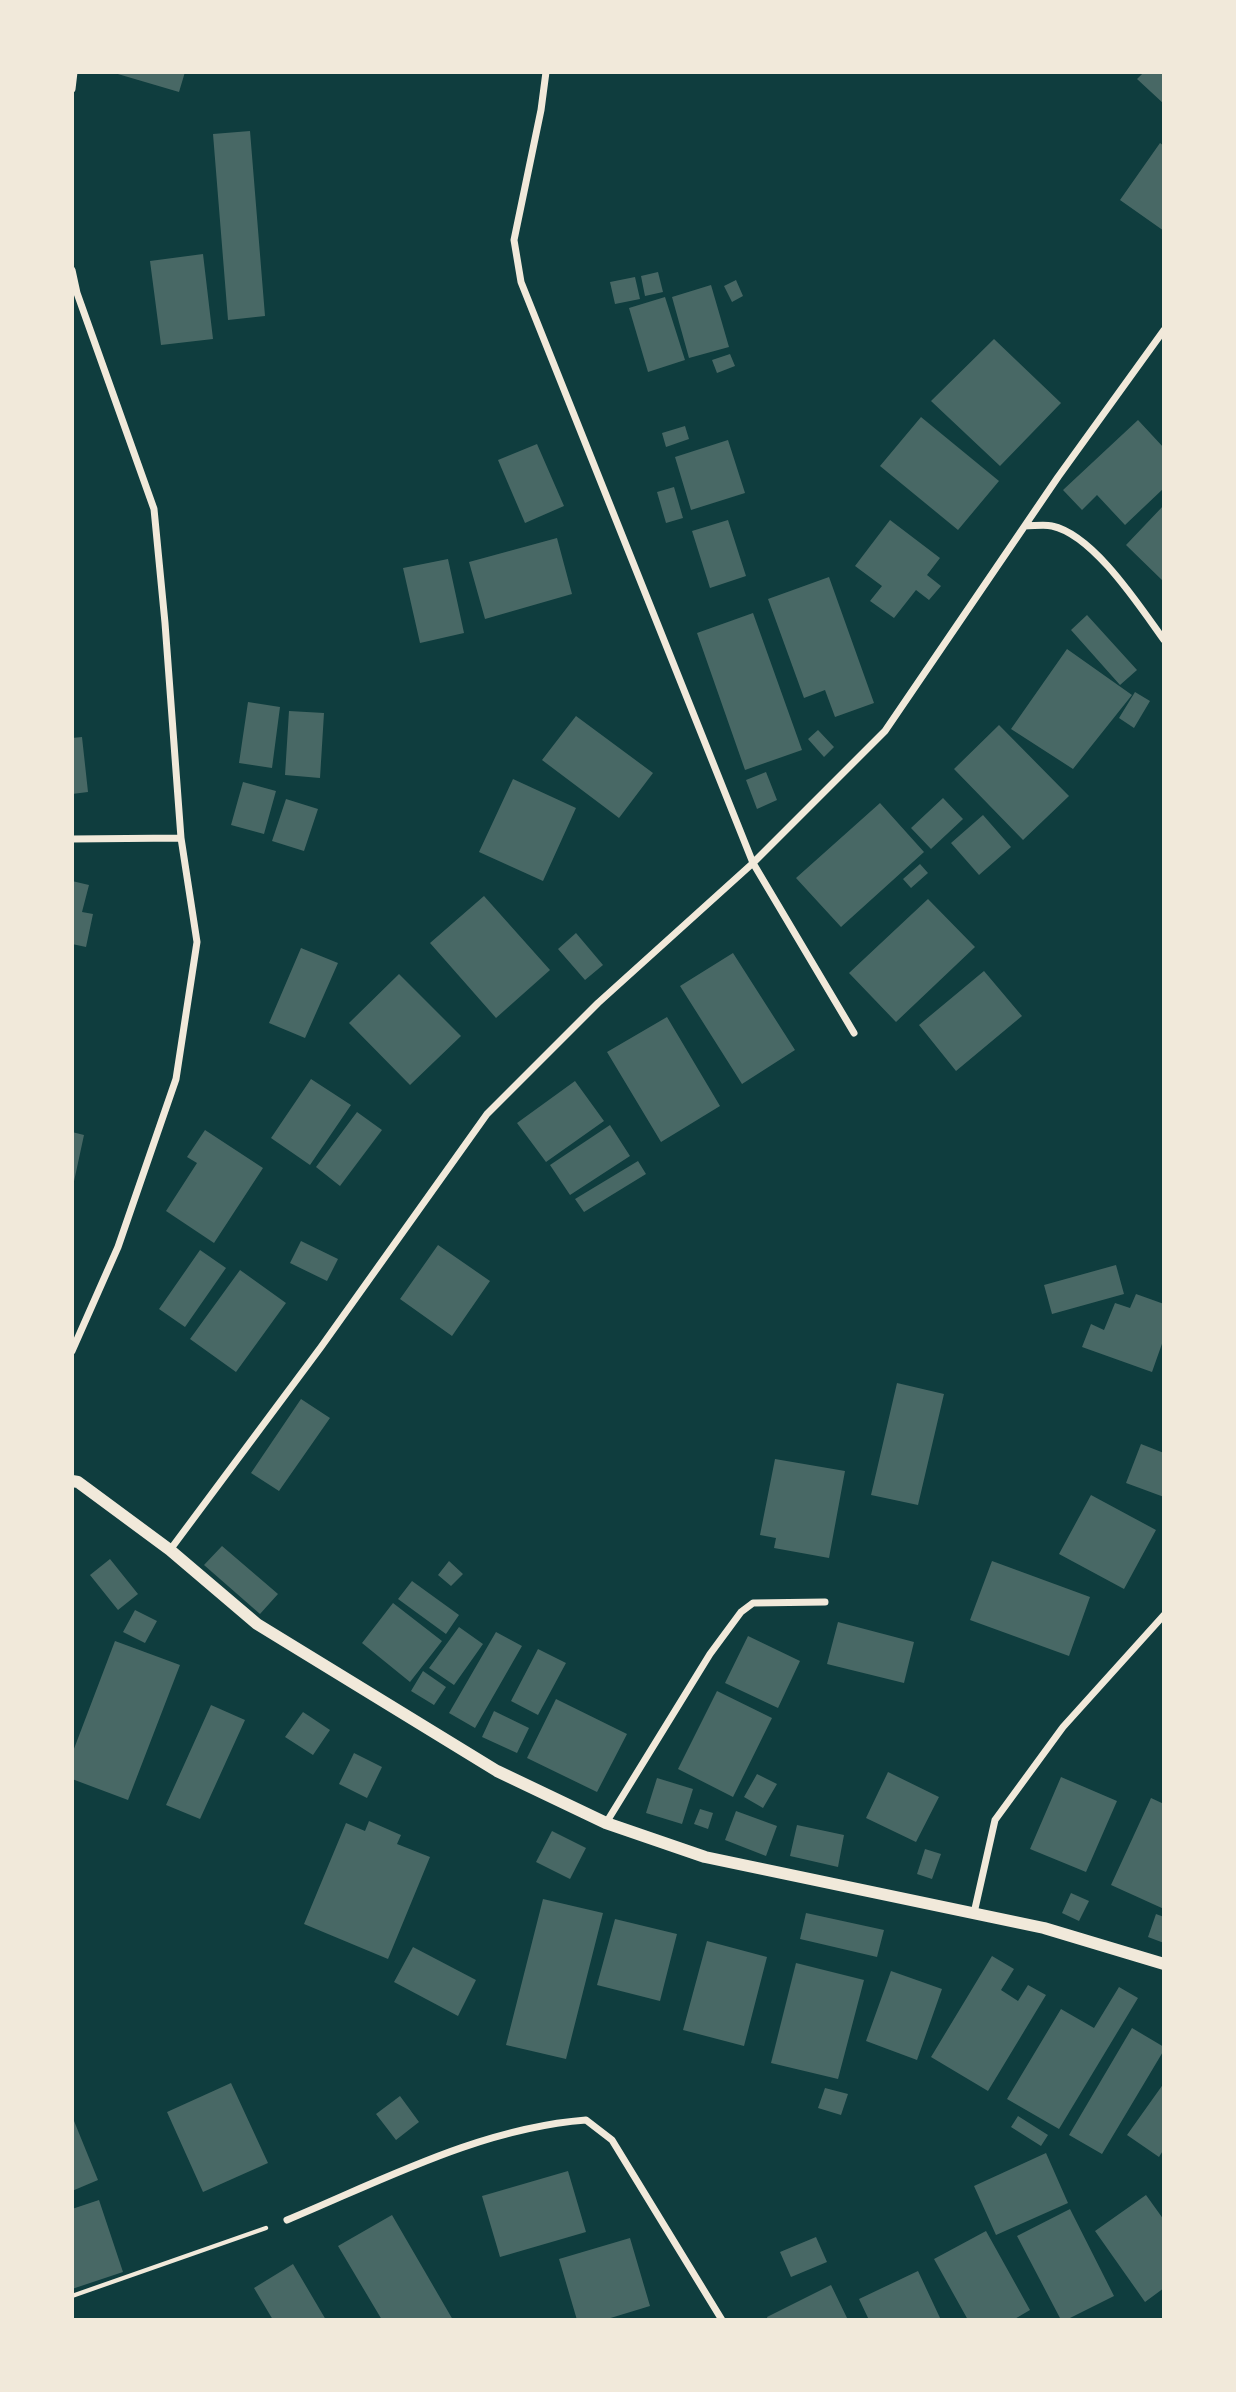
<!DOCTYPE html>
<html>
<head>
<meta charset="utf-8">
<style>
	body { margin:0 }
	#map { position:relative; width:1236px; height:2392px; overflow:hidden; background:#0f3d3e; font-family:Lato,sans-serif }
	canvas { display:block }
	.frame { position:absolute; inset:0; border:74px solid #f1e9da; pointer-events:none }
</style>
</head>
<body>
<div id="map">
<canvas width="1236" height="2392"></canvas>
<div class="frame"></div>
</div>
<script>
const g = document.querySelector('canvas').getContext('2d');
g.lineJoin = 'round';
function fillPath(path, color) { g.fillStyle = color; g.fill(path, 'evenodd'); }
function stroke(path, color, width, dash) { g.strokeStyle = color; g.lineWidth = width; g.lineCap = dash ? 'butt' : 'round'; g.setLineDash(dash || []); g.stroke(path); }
fillPath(new Path2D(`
	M 111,72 L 185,72 L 179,92 Z
	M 1144,72 L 1164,72 L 1164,104 L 1137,79 Z
	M 250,131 L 265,316 L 228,320 L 213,134 Z
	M 1160,143 L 1164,146 L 1164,231 L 1120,200 Z
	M 203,254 L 213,339 L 161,345 L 150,261 Z
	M 658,272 L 663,292 L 645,296 L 641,276 Z
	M 635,277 L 640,299 L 615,304 L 610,282 Z
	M 736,280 L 743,296 L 732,302 L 724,286 Z
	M 711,285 L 729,347 L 689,358 L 672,297 Z
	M 665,297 L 685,360 L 648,372 L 629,308 Z
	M 994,339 L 1061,403 L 1000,466 L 931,401 Z
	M 730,354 L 735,366 L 717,373 L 712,360 Z
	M 921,417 L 999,481 L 958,530 L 880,466 Z
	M 1138,420 L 1164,448 L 1164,488 L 1125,525 L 1097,495 L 1082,510 L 1063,490 Z
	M 685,426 L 689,439 L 666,447 L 662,433 Z
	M 728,440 L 745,493 L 691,510 L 675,457 Z
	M 537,444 L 564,506 L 525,523 L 498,460 Z
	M 674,487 L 683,518 L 666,523 L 657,492 Z
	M 1164,505 L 1164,582 L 1126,545 Z
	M 728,520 L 746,576 L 710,588 L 692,531 Z
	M 890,520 L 940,558 L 927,575 L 941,586 L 929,600 L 916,590 L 894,618 L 870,601 L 882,586 L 855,566 Z
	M 557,538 L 572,594 L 485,619 L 469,562 Z
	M 448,559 L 464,633 L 420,643 L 403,568 Z
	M 829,577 L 874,703 L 835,717 L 825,690 L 804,698 L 768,599 Z
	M 753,613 L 802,750 L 745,770 L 697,633 Z
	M 1087,615 L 1137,670 L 1120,685 L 1071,630 Z
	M 1067,649 L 1132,695 L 1073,769 L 1011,729 Z
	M 1135,692 L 1150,701 L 1134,728 L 1119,718 Z
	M 248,702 L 280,707 L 272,768 L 239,763 Z
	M 289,711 L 324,713 L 320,778 L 285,775 Z
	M 576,716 L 653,773 L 619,818 L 542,760 Z
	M 999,725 L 1069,796 L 1023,840 L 954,769 Z
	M 818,730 L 834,747 L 824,757 L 808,739 Z
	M 82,737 L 88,792 L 72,794 L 72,738 Z
	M 766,772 L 777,800 L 757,809 L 746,780 Z
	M 513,779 L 576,808 L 543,881 L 479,852 Z
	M 243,782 L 276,791 L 264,834 L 231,825 Z
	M 943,798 L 963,819 L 931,849 L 911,828 Z
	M 286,799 L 318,809 L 304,851 L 272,841 Z
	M 880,803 L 924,852 L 841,927 L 796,878 Z
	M 983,815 L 1011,847 L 979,875 L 951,843 Z
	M 920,864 L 928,873 L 911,888 L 903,879 Z
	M 72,881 L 89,885 L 82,912 L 93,914 L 86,947 L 72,944 Z
	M 484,896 L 550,970 L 496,1018 L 430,943 Z
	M 928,899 L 975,947 L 896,1022 L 849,973 Z
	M 576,933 L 603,965 L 585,980 L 558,949 Z
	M 301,948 L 338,963 L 305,1038 L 269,1023 Z
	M 733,953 L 795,1050 L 742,1084 L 680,986 Z
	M 984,971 L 1022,1016 L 956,1071 L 919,1025 Z
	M 399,974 L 461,1036 L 410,1085 L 349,1023 Z
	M 667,1017 L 720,1106 L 661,1142 L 607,1052 Z
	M 311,1079 L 351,1105 L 310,1165 L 271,1138 Z
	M 575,1081 L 604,1121 L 546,1162 L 517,1123 Z
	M 357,1112 L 382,1130 L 340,1186 L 316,1167 Z
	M 610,1125 L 630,1156 L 570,1195 L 550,1165 Z
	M 205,1130 L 263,1168 L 214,1243 L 166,1211 L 197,1163 L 187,1157 Z
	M 72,1132 L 84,1135 L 73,1186 L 72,1186 Z
	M 638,1161 L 646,1174 L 584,1212 L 575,1199 Z
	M 301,1241 L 338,1259 L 327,1281 L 290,1263 Z
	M 438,1245 L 490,1281 L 452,1336 L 400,1299 Z
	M 200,1250 L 226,1268 L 185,1327 L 159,1309 Z
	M 1116,1265 L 1124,1294 L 1052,1314 L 1044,1285 Z
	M 240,1270 L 286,1303 L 236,1372 L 190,1339 Z
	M 1136,1294 L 1164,1304 L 1164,1338 L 1152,1372 L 1082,1347 L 1091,1324 L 1104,1330 L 1115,1303 L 1130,1308 Z
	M 897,1383 L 944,1394 L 918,1505 L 871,1495 Z
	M 301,1399 L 330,1418 L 279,1491 L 251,1473 Z
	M 1141,1444 L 1164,1453 L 1164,1497 L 1126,1483 Z
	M 775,1459 L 845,1471 L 829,1558 L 774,1548 L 776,1538 L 760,1535 Z
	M 1091,1495 L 1156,1530 L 1124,1589 L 1059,1554 Z
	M 222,1546 L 278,1594 L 260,1614 L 204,1565 Z
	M 110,1559 L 138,1594 L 118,1610 L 90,1575 Z
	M 449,1561 L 463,1574 L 451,1586 L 438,1575 Z
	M 992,1561 L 1090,1597 L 1069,1656 L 970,1620 Z
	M 412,1581 L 459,1615 L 446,1634 L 398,1599 Z
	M 393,1603 L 442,1641 L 410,1682 L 362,1643 Z
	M 135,1610 L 157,1621 L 145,1643 L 123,1632 Z
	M 838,1622 L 914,1642 L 904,1683 L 827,1664 Z
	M 459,1627 L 483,1644 L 454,1685 L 429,1668 Z
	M 496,1632 L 522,1646 L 475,1728 L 449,1713 Z
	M 748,1636 L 800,1661 L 778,1708 L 725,1683 Z
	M 115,1641 L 180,1665 L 128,1800 L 72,1779 L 72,1754 Z
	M 538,1649 L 566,1663 L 538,1715 L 511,1701 Z
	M 423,1671 L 446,1687 L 434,1705 L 411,1691 Z
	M 717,1691 L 772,1718 L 733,1797 L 678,1769 Z
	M 556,1699 L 627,1734 L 597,1792 L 527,1758 Z
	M 211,1705 L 245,1720 L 200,1819 L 166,1805 Z
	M 494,1711 L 529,1728 L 517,1753 L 482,1737 Z
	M 303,1712 L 330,1730 L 313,1755 L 285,1737 Z
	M 354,1753 L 382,1767 L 367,1798 L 339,1784 Z
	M 888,1772 L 939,1797 L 916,1842 L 866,1818 Z
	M 757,1774 L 777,1784 L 763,1808 L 744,1797 Z
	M 1061,1777 L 1117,1801 L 1086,1872 L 1030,1849 Z
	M 657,1778 L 693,1789 L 682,1824 L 646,1813 Z
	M 1151,1798 L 1164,1804 L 1164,1909 L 1111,1885 Z
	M 700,1809 L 713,1813 L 708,1829 L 694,1824 Z
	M 736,1811 L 777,1826 L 766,1856 L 725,1840 Z
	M 369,1821 L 401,1835 L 397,1844 L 430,1857 L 388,1959 L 304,1924 L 346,1823 L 365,1831 Z
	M 797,1825 L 844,1835 L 838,1867 L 790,1856 Z
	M 552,1831 L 586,1848 L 570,1879 L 536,1862 Z
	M 925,1849 L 941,1854 L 932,1879 L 917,1874 Z
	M 1071,1893 L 1089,1901 L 1079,1921 L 1062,1913 Z
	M 543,1899 L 603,1913 L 566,2059 L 506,2045 Z
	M 806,1913 L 884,1930 L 877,1957 L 800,1939 Z
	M 1156,1914 L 1164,1917 L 1164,1943 L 1148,1937 Z
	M 615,1919 L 677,1934 L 660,2001 L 597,1985 Z
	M 707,1941 L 767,1957 L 744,2046 L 683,2030 Z
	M 413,1947 L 476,1980 L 458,2016 L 394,1982 Z
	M 992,1956 L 1014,1969 L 1001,1990 L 1018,2001 L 1028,1985 L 1046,1995 L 988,2091 L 931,2057 Z
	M 796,1963 L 864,1980 L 838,2079 L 771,2063 Z
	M 891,1971 L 942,1989 L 917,2060 L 866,2041 Z
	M 1119,1987 L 1138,1998 L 1059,2129 L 1007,2099 L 1061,2009 L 1094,2028 Z
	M 1132,2028 L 1164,2047 L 1164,2050 L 1102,2154 L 1069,2135 Z
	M 231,2083 L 268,2163 L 203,2192 L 167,2112 Z
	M 1164,2083 L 1164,2149 L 1159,2157 L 1127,2135 Z
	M 825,2088 L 848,2094 L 841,2115 L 818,2108 Z
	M 400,2096 L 419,2122 L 396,2140 L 376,2114 Z
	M 72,2116 L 98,2180 L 72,2191 Z
	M 1018,2116 L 1048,2135 L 1041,2146 L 1011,2127 Z
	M 1046,2153 L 1068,2203 L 996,2235 L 974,2186 Z
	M 568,2171 L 586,2232 L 500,2257 L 482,2196 Z
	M 1146,2195 L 1164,2220 L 1164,2288 L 1145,2302 L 1095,2231 Z
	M 99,2200 L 123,2272 L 72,2289 L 72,2209 Z
	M 1070,2209 L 1114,2296 L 1066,2320 L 1061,2320 L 1017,2236 Z
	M 392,2215 L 453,2320 L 382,2320 L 338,2246 Z
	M 986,2231 L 1030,2310 L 1013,2320 L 968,2320 L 934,2259 Z
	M 816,2237 L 827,2262 L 791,2277 L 780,2252 Z
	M 630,2238 L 650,2306 L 604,2320 L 577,2320 L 559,2259 Z
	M 293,2264 L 326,2320 L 273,2320 L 254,2288 Z
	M 918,2271 L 941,2320 L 869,2320 L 859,2299 Z
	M 831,2285 L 848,2320 L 768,2320 L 767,2317 Z`), '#486865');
stroke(new Path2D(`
	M 72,2296 L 266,2228`), '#f1e9da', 4.5);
stroke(new Path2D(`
	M 546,72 L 541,110 L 514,240 L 521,282 L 753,863 L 854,1033
	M 72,89 L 74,72
	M 72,270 L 77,293 L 154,509 L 165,623 L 181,838 L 197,942 L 176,1079 L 118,1247 L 72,1351
	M 1025,526 C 1034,526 1044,524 1052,526 C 1094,535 1140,607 1164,640
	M 72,839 L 181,838
	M 170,1550 L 321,1347 L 487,1114 L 598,1003 L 753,863 L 885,731 L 1058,477 L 1164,330
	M 606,1823 L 710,1654 L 741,1612 L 753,1603 L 825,1602
	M 974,1913 L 995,1820 L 1063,1727 L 1164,1615
	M 287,2220 C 383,2180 481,2128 586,2120 L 612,2140 L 722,2320`), '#f1e9da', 7);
stroke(new Path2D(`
	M 72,1481 L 78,1482 L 170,1550 L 257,1624 L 497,1771 L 606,1823 L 705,1857 L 1044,1928 L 1164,1964`), '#f1e9da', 12);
</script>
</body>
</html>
